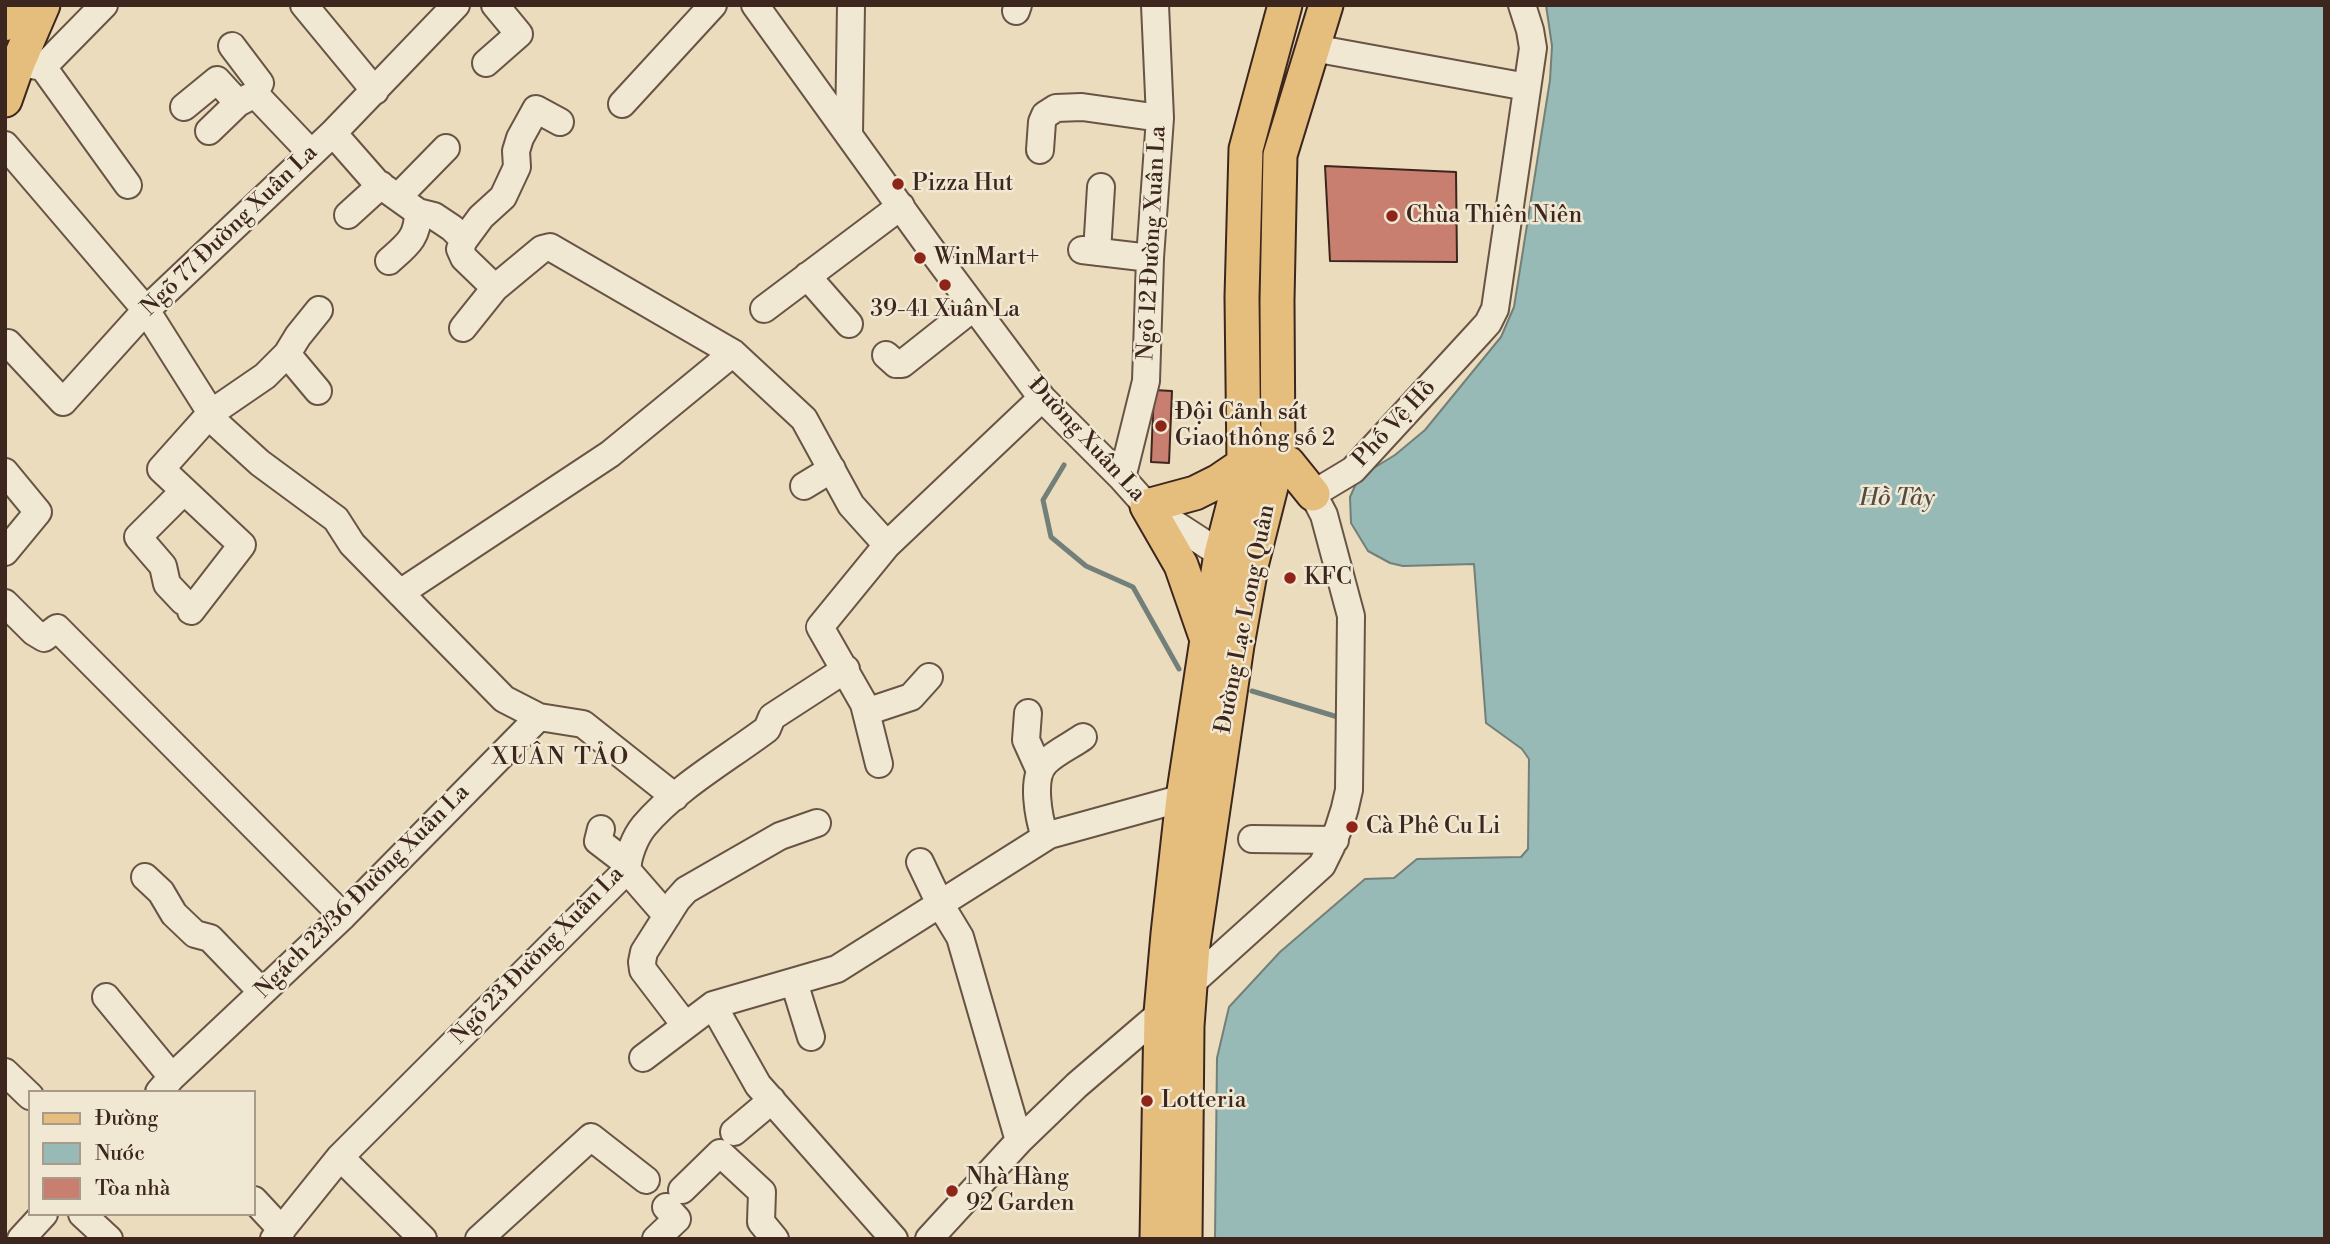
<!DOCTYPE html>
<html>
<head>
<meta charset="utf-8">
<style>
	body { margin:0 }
	#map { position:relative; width:2330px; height:1244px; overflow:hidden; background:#eadcbd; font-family:"Libre Bodoni",serif }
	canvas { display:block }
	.frame { position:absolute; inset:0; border:7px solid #3c261d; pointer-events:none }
	.legend { position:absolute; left:28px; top:1090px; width:228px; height:126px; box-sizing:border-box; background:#f1e8d4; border:2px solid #a99a8b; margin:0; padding:9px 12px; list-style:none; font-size:21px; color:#3c261d }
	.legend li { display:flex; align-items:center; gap:14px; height:35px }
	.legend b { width:35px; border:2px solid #a99a8b }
</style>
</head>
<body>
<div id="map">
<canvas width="2330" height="1244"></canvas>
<div class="frame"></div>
<ul class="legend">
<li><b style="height:9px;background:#e5be7e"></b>Đường</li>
<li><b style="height:19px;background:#98bab6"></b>Nước</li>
<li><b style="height:19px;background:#c97f70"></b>Tòa nhà</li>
</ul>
</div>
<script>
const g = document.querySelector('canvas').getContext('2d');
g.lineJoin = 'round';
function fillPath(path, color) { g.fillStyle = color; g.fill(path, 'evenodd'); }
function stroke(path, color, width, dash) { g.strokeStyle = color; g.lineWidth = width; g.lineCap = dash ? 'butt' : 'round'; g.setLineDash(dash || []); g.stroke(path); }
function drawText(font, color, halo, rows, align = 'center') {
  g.font = font + ' "Libre Bodoni",serif'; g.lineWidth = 5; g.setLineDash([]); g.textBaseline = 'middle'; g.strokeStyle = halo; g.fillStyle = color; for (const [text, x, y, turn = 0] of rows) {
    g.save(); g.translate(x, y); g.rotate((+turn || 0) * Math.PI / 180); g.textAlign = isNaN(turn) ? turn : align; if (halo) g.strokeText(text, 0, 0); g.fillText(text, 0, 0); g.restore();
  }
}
const water = new Path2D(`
	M 1546,5 L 2325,5 L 2325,1239 L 1215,1239 L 1217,1058 L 1229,1007 L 1280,952 L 1365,879 L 1394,878 L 1417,859 L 1521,857 L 1528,849 L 1529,759 L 1522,749 L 1486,723 L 1474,564 L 1403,566 L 1390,563 L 1368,551 L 1351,523 L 1350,497 L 1359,477 L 1395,455 L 1425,430 L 1501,337 L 1514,307 L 1550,80 L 1552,46 Z`);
fillPath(water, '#98bab6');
stroke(water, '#737f79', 2);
stroke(new Path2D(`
	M 1064,465 L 1043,500 L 1051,537 L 1086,566 L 1133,587 L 1179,669
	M 1252,691 L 1341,718`), '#737f79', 5);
const building = new Path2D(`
	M 1325,166 L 1456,172 L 1457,262 L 1330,261 Z
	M 1154,390 L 1172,391 L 1169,463 L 1151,462 Z`);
fillPath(building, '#c97f70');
stroke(building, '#3c261d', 2);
const minor = new Path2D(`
	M 304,5 L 375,91
	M 755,5 L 933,252 L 1042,398 L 1122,478 L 1147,506 L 1221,554 L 1239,559
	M 1016,11 L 1018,5
	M 232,46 L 260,83 L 255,94
	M 1313,48 L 1527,87
	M 18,63 L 43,67 L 128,185
	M 486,63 L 519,34 L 495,5
	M 43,67 L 104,5
	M 622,104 L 713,5
	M 184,107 L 217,80 L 238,103 L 255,94 L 311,153
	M 560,122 L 536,109 L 520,138 L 516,151 L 517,167 L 503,197 L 481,217 L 464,240 L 460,249 L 464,258 L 495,288 L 542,249 L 550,247 L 733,353 L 804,419 L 851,505 L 887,545
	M 209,131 L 238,103
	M 333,133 L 376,182 L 418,212 L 434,216 L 452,228 L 464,240
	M 849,133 L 851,5
	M 5,145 L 146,310 L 211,413 L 216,423 L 260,463 L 336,519 L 352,544 L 504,699 L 539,717 L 583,724 L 675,797
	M 1040,150 L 1042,122 L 1045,115 L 1056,108 L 1082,107 L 1160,118
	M 398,197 L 446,148
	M 348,215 L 381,185
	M 1082,250 L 1150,258
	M 1097,252 L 1101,187
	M 389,261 C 407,245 418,238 418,212
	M 807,276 L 849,324
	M 764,309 L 901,206
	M 463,328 L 495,288
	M 8,343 L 63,402 L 146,310 L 333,133 L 456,5
	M 886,355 L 896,364 L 902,364 L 974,307
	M 318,391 L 287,354 L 298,336 L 319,310
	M 5,472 L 38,512 L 5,552
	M 1122,478 L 1146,381 L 1150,258 L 1160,118 L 1155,5
	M 804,486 L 832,469
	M 400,593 L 610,454 L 733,353
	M 183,601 L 167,584 L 163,566 L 138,537 L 184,491
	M 5,603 L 34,632 L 44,638 L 57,628 L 343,916
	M 191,611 L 242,545 L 161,469 L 211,413 L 265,376 L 287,354
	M 866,712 L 911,697 L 929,677
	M 1028,713 L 1026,740 L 1040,771
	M 879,764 L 864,704 L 820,627 L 887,545 L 1042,398
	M 601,829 L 598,841 L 628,864
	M 1045,837 C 1039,819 1030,777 1046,762 C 1056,752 1072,745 1083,737
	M 1252,839 L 1335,840
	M 920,862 L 940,904 L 960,937 L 1019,1141
	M 627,870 L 667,916
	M 145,877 L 161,892 L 174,914 L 195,934 L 210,938 L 262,992
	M 794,982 L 811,1037
	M 106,997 L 172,1077
	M 713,1005 L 758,1085 L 894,1239
	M 685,1025 L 643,970 L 642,962 L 644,952 L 677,900 L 686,890 L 780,836 L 817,823
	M 643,1058 L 713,1005 L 837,969 L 1049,835 L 1183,798
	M 5,1072 L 30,1096
	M 159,1092 L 172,1077 L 343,916 L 539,717
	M 734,1132 L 772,1100
	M 340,1157 L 423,1239
	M 682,1190 L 720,1153 L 762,1192 L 761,1222 L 775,1239
	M 254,1200 L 282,1230
	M 82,1214 L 109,1239
	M 21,1239 L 44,1214
	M 274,1239 L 340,1157 L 627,870 C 628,855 635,837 644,826 C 676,788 727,759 767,729 L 772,717 L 846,669
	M 479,1239 L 591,1137 L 646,1180
	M 656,1239 L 677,1219 L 666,1207
	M 929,1239 L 1019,1141 L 1077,1085 L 1161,1013 L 1189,985 L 1322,865 C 1335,841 1344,817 1349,790 L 1351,616 L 1324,515 L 1313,494 L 1353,470 L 1479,333 L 1488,323 L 1495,309 L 1533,48 L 1530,30 L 1522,5`);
const major = new Path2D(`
	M 5,100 L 18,63 L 43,5
	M 1205,634 L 1181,565 L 1147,506 L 1195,493 L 1219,481 L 1244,464 L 1278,459 L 1288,463 L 1313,494
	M 1157,1239 L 1161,1013 L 1168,934 L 1183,798 L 1207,640 L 1221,554 L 1244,464 L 1242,297 L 1246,149 L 1285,5
	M 1185,1239 L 1187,1026 L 1193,945 L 1237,645 L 1252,562 L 1278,459 L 1277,300 L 1280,155 L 1326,5`);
const highway = new Path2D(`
	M 5,21 L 12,5`);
stroke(minor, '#685445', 30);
stroke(major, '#3c261d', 37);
stroke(highway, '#3c261d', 42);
stroke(minor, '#f1e8d4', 26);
stroke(major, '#e5be7e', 33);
stroke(highway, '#e5be7e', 38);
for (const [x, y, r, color] of [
	[898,184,7,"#8f2418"],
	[1392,216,7,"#8f2418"],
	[920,258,7,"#8f2418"],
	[945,285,7,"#8f2418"],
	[1161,426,7,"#8f2418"],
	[1290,578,7,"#8f2418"],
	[1352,827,7,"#8f2418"],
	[1147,1101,7,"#8f2418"],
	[952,1191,7,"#8f2418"]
]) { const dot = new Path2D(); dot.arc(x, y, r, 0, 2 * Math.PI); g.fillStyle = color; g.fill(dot); stroke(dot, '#f1e8d4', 2.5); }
drawText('23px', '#3c261d', '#f1e8d4', [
	["Pizza Hut",912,184],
	["Chùa Thiên Niên",1406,216],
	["WinMart+",934,258],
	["39-41 Xuân La",945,310,"center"],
	["Đội Cảnh sát",1175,413],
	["Giao thông số 2",1175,439],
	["KFC",1304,578],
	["Cà Phê Cu Li",1366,827],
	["Lotteria",1161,1101],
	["Nhà Hàng",966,1178],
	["92 Garden",966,1204]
], 'left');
drawText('23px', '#3c261d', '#f1e8d4', [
	["Ngõ 77 Đường Xuân La",230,231,-44],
	["Ngõ 12 Đường Xuân La",1153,243,-87],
	["Phố Vệ Hồ",1395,424,-47],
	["Đường Xuân La",1086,440,47],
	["Đường Lạc Long Quân",1246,619,-79],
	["Ngách 23/36 Đường Xuân La",363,892,-45],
	["Ngõ 23 Đường Xuân La",538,956,-46]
]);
drawText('italic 24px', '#534b43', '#f1e8d4', [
	["Hồ Tây",1897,499]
]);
g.letterSpacing = '2px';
drawText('24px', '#3c261d', '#f1e8d4', [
	["XUÂN TẢO",561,758]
]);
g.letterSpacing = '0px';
</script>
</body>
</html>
